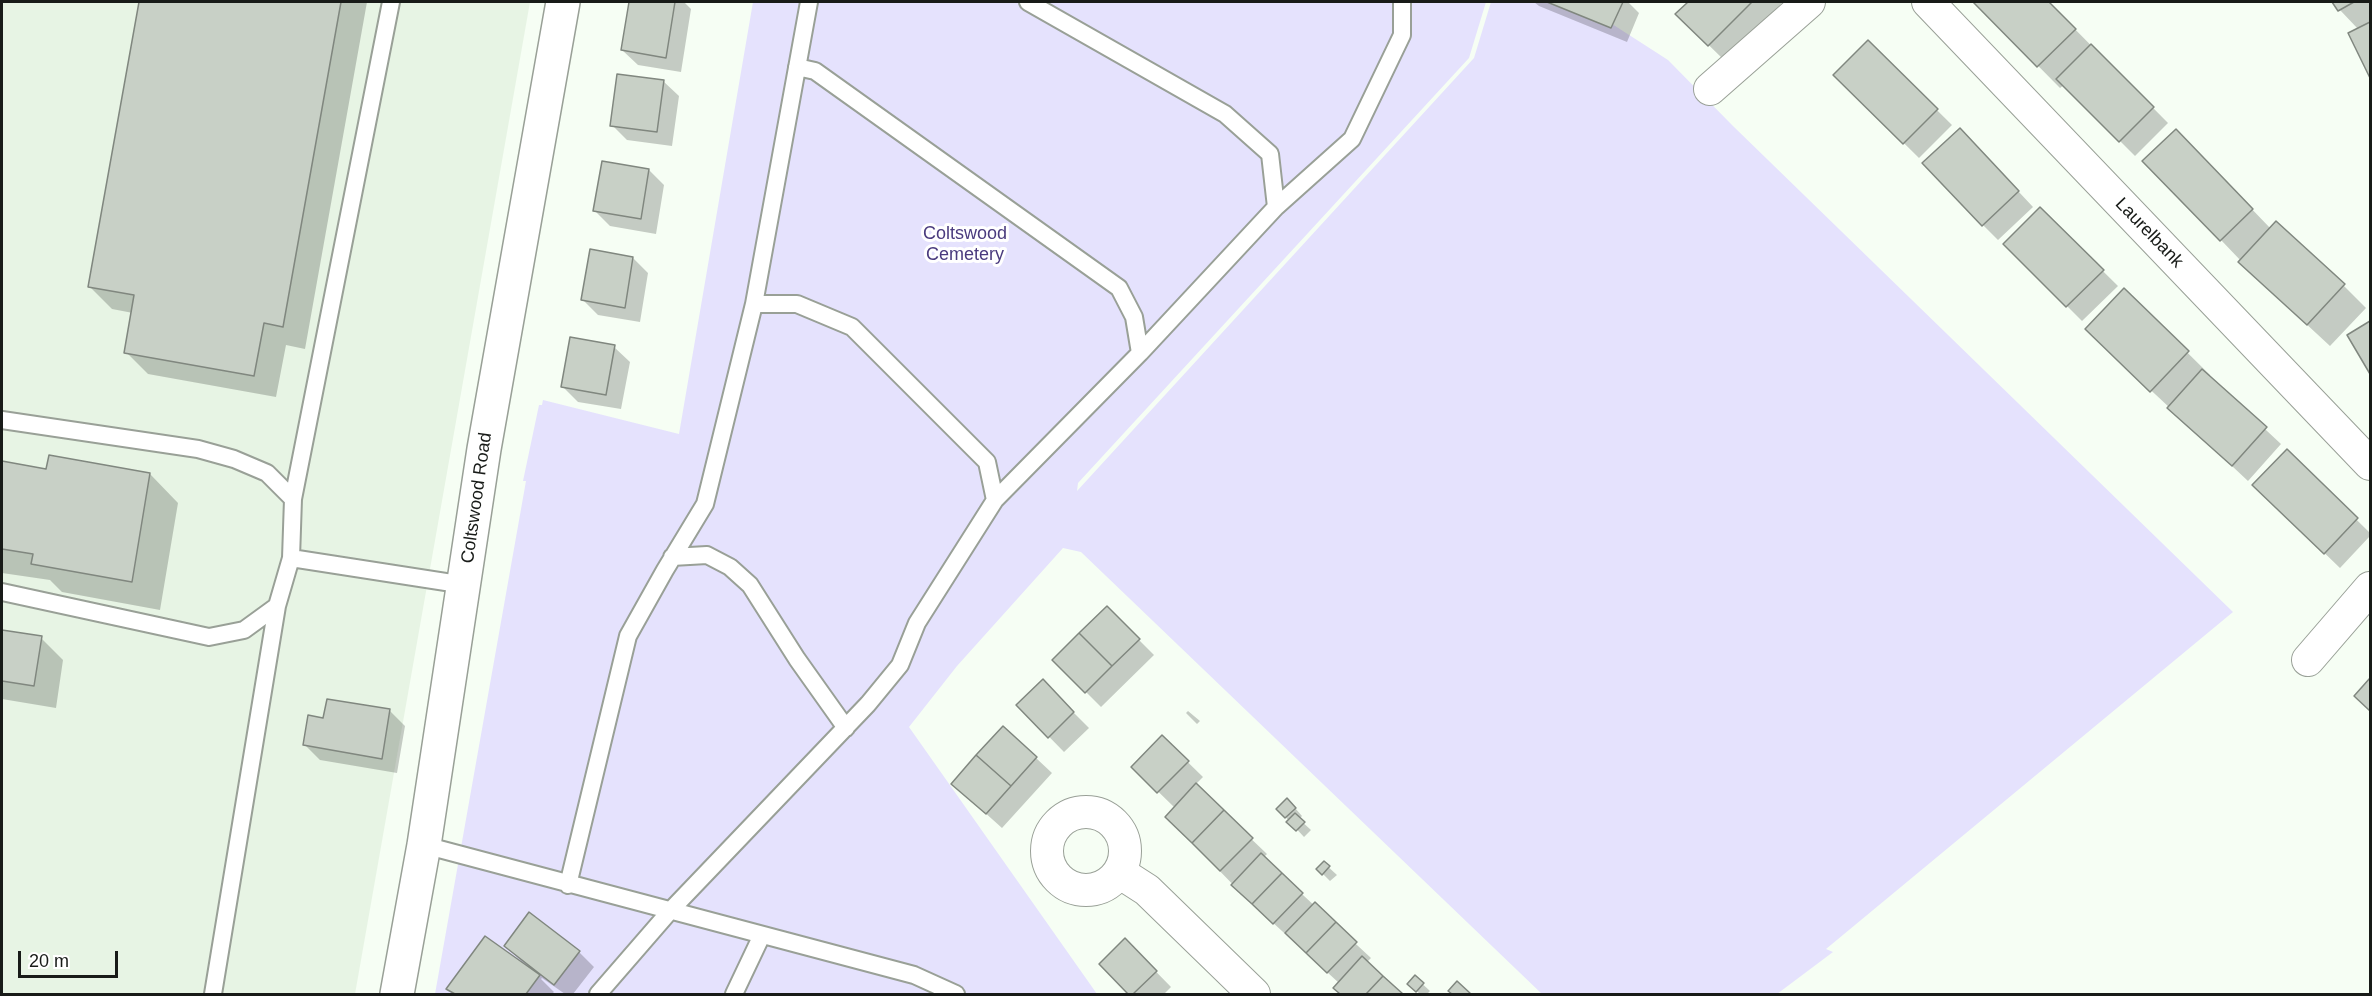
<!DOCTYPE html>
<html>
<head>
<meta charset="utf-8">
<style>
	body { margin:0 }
	#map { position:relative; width:2372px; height:996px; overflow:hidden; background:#f6fef4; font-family:Helvetica,sans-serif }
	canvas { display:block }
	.frame { position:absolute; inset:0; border:3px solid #181b18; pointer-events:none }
	.scale { position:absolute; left:18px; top:951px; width:100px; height:27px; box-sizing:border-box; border:3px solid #181b18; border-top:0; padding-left:8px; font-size:18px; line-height:21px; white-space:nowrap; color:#181b18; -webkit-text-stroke:4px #fff; paint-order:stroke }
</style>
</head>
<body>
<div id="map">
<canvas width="2372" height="996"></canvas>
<div class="frame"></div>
<div class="scale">20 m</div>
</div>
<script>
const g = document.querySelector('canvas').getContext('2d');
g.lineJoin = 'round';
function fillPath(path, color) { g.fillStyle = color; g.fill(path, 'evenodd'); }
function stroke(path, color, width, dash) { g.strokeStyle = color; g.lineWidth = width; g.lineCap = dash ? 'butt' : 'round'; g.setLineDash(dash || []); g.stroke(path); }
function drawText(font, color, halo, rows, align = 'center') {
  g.font = font + ' Helvetica,sans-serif'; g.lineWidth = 6; g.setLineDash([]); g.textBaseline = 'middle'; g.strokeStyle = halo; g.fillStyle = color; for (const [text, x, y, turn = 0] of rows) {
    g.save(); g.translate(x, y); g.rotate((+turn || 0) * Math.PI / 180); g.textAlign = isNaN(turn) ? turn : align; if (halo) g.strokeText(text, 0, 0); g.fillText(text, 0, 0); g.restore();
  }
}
fillPath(new Path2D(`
	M 2,2 L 530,2 L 355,994 L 2,994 Z`), '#e7f4e4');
fillPath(new Path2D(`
	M 753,2 L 1486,2 L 1469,58 L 1078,483 L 1077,491 L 1474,58 L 1491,2 L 1578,2 L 1668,60 L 1733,126 L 2233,612 L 1826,949 L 1833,952 L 1777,994 L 1542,994 L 1081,552 L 1063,548 L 957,666 L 909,727 L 1097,994 L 435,994 L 526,481 L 523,481 L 539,405 L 542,405 L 543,400 L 679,434 Z`), '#e5e2fd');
fillPath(new Path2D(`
	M 140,2 L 367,2 L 305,349 L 286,345 L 276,397 L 148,374 L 126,352 L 133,313 L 112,309 L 89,286 Z
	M 631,2 L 684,2 L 691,9 L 681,72 L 638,65 L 622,50 Z
	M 1534,2 L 1628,2 L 1639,13 L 1627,42 L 1539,6 Z
	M 1690,2 L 1783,2 L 1724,60 L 1677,14 Z
	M 1975,2 L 2048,2 L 2168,123 L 2135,156 L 2064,85 L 2060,88 Z
	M 2334,2 L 2370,2 L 2370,75 L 2350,34 L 2358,29 L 2340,10 Z
	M 1868,42 L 1952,125 L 1919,158 L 1835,75 Z
	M 663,81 L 679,96 L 672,146 L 627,140 L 612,125 Z
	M 1975,145 L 2033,207 L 1998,240 L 1983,225 Z
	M 2198,153 L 2271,229 L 2343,285 L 2366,308 L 2330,346 L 2263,284 L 2221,240 Z
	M 649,170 L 664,185 L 656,234 L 610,226 L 595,211 Z
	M 2040,209 L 2118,286 L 2082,321 L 2005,244 Z
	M 633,258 L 648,273 L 640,322 L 598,315 L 583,300 Z
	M 2124,290 L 2210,375 L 2209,377 L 2281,444 L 2248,481 L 2109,351 Z
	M 2370,323 L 2370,371 L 2349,336 Z
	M 614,347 L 630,362 L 621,409 L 578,402 L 562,386 Z
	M 2287,451 L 2370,533 L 2370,536 L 2340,568 L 2254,485 Z
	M 2,463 L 47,471 L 150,474 L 178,503 L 160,610 L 62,592 L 50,580 L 2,573 Z
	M 1107,608 L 1154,655 L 1101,707 L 1054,660 Z
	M 2,631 L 41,638 L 63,660 L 56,708 L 2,699 Z
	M 1042,681 L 1089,728 L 1064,752 L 1018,705 Z
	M 390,711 L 405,726 L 397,773 L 320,760 L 305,745 L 325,719 Z
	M 1188,711 L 1200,721 L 1197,724 L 1186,713 Z
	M 1162,737 L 1203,777 L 1195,785 L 1267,854 L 1263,858 L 1371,958 L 1367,962 L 1401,994 L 1342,994 L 1335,987 L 1339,983 L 1248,900 L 1167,817 L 1175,808 L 1133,767 Z
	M 1036,758 L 1052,773 L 1002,828 L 953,784 Z
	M 1295,808 L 1302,816 L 1299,819 L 1311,830 L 1304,837 L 1278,809 Z
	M 1324,863 L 1337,875 L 1330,881 L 1318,869 Z
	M 1125,940 L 1171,987 L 1164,994 L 1130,994 L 1101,964 Z
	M 506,946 L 579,952 L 594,967 L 573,994 L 565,994 L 542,978 L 541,979 L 554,992 L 552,994 L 454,994 L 448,988 L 519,963 L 521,961 Z
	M 1415,977 L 1430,991 L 1427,994 L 1420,994 L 1409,984 Z`), '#0003');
const building = new Path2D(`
	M 139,2 L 341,2 L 283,327 L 264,323 L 254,376 L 124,353 L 134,295 L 88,287 Z
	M 629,2 L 675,2 L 666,58 L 621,50 Z
	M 1547,2 L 1623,2 L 1611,28 Z
	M 1688,2 L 1752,2 L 1708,46 L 1675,14 Z
	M 1973,2 L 2049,2 L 2076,29 L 2037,67 Z
	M 2332,2 L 2354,2 L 2338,11 Z
	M 2370,22 L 2370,78 L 2348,33 Z
	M 1868,40 L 1938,109 L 1903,144 L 1833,75 Z
	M 2091,44 L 2154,107 L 2119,142 L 2056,79 Z
	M 617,74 L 664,80 L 657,132 L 610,126 Z
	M 1960,128 L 2019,191 L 1982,226 L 1922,163 Z
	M 2176,129 L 2253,209 L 2220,241 L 2142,161 Z
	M 602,161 L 649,169 L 641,219 L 593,211 Z
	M 2040,207 L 2104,270 L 2066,307 L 2003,244 Z
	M 2276,221 L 2345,284 L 2307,325 L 2238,262 Z
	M 590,249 L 633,257 L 625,308 L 581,300 Z
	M 2124,288 L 2189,351 L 2150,392 L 2085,329 Z
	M 2370,321 L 2370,374 L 2347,335 Z
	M 570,337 L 615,345 L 606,395 L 561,387 Z
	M 2202,369 L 2267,427 L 2232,466 L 2167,408 Z
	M 2287,449 L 2358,518 L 2324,554 L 2252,485 Z
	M 49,455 L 150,473 L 132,582 L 31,564 L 33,554 L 2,549 L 2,461 L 46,469 Z
	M 1107,606 L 1140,639 L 1112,666 L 1079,633 Z
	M 2,630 L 42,636 L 34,686 L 2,681 Z
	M 1079,633 L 1112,666 L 1085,693 L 1052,660 Z
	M 2370,678 L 2370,711 L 2354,696 Z
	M 1043,679 L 1074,712 L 1048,738 L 1016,705 Z
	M 327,699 L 390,709 L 382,759 L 303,745 L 308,715 L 323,718 Z
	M 1003,726 L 1037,757 L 1011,786 L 976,755 Z
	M 1162,735 L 1189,761 L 1157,793 L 1131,767 Z
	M 976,755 L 1011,786 L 986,814 L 951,784 Z
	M 1196,783 L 1224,810 L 1192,843 L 1165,817 Z
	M 1287,798 L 1296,808 L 1285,818 L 1276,809 Z
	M 1224,810 L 1253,838 L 1220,871 L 1192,843 Z
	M 1295,813 L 1305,822 L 1296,831 L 1286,822 Z
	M 1261,853 L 1282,873 L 1252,904 L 1231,885 Z
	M 1324,861 L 1330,866 L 1322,875 L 1316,869 Z
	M 1282,873 L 1303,893 L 1273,924 L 1252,904 Z
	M 1315,902 L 1336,922 L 1306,953 L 1285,933 Z
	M 529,912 L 580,951 L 554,985 L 504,946 Z
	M 1336,922 L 1357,942 L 1327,973 L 1306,953 Z
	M 485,936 L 540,975 L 526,994 L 455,994 L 446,989 Z
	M 1125,938 L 1157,971 L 1133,994 L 1128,994 L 1099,964 Z
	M 1362,956 L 1383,976 L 1366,994 L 1340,994 L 1333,988 Z
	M 1415,975 L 1424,983 L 1416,992 L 1407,984 Z
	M 1383,976 L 1403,994 L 1366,994 Z
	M 1457,981 L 1471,994 L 1452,994 L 1448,991 Z`);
fillPath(building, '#c8d0c6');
stroke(building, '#80877f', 1.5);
const lane = new Path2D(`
	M 797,67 L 815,71 L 1119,288 L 1134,317 L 1140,353
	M 1276,207 L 1352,139 L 1402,35 L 1402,2
	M 754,304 L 809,2
	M 2,420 L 198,449 L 234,459 L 267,473 L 293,499
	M 995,500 L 1140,353 L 1276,207 L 1270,154 L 1225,114 L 1028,2
	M 672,557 L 707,555 L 730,567 L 750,585 L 797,659 L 846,728
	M 291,558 L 465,585
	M 2,592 L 209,637 L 244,630 L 277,606 L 291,558 L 293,499 L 391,2
	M 424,845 L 914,975 L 956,994
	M 568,885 L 628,636 L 665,570 L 705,504 L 754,304 L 797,304 L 852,327 L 987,462 L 995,500 L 917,623 L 900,665 L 868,704 L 670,911 L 598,994
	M 213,994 L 277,606
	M 734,994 L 762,935`);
const street = new Path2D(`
	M 1928,2 L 2370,464
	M 1710,89 L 1809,2
	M 2308,660 L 2370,588
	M1047 851a39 39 0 1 1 78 0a39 39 0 1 1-78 0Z
	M 1119,872 L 1147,890 L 1254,994`);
const secondary = new Path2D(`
	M 397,994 L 424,845 L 484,449 L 563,2`);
stroke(lane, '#99a097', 20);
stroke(street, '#99a097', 34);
stroke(secondary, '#99a097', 36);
stroke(lane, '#fff', 16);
stroke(street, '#fff', 32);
stroke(secondary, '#fff', 33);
drawText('18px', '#181b18', '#fff', [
	["Laurelbank",2149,233,46],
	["Coltswood Road",477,498,-82]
]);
drawText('18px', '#4a3b7e', '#fff', [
	["Coltswood",965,234],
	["Cemetery",965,255]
]);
</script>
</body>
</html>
